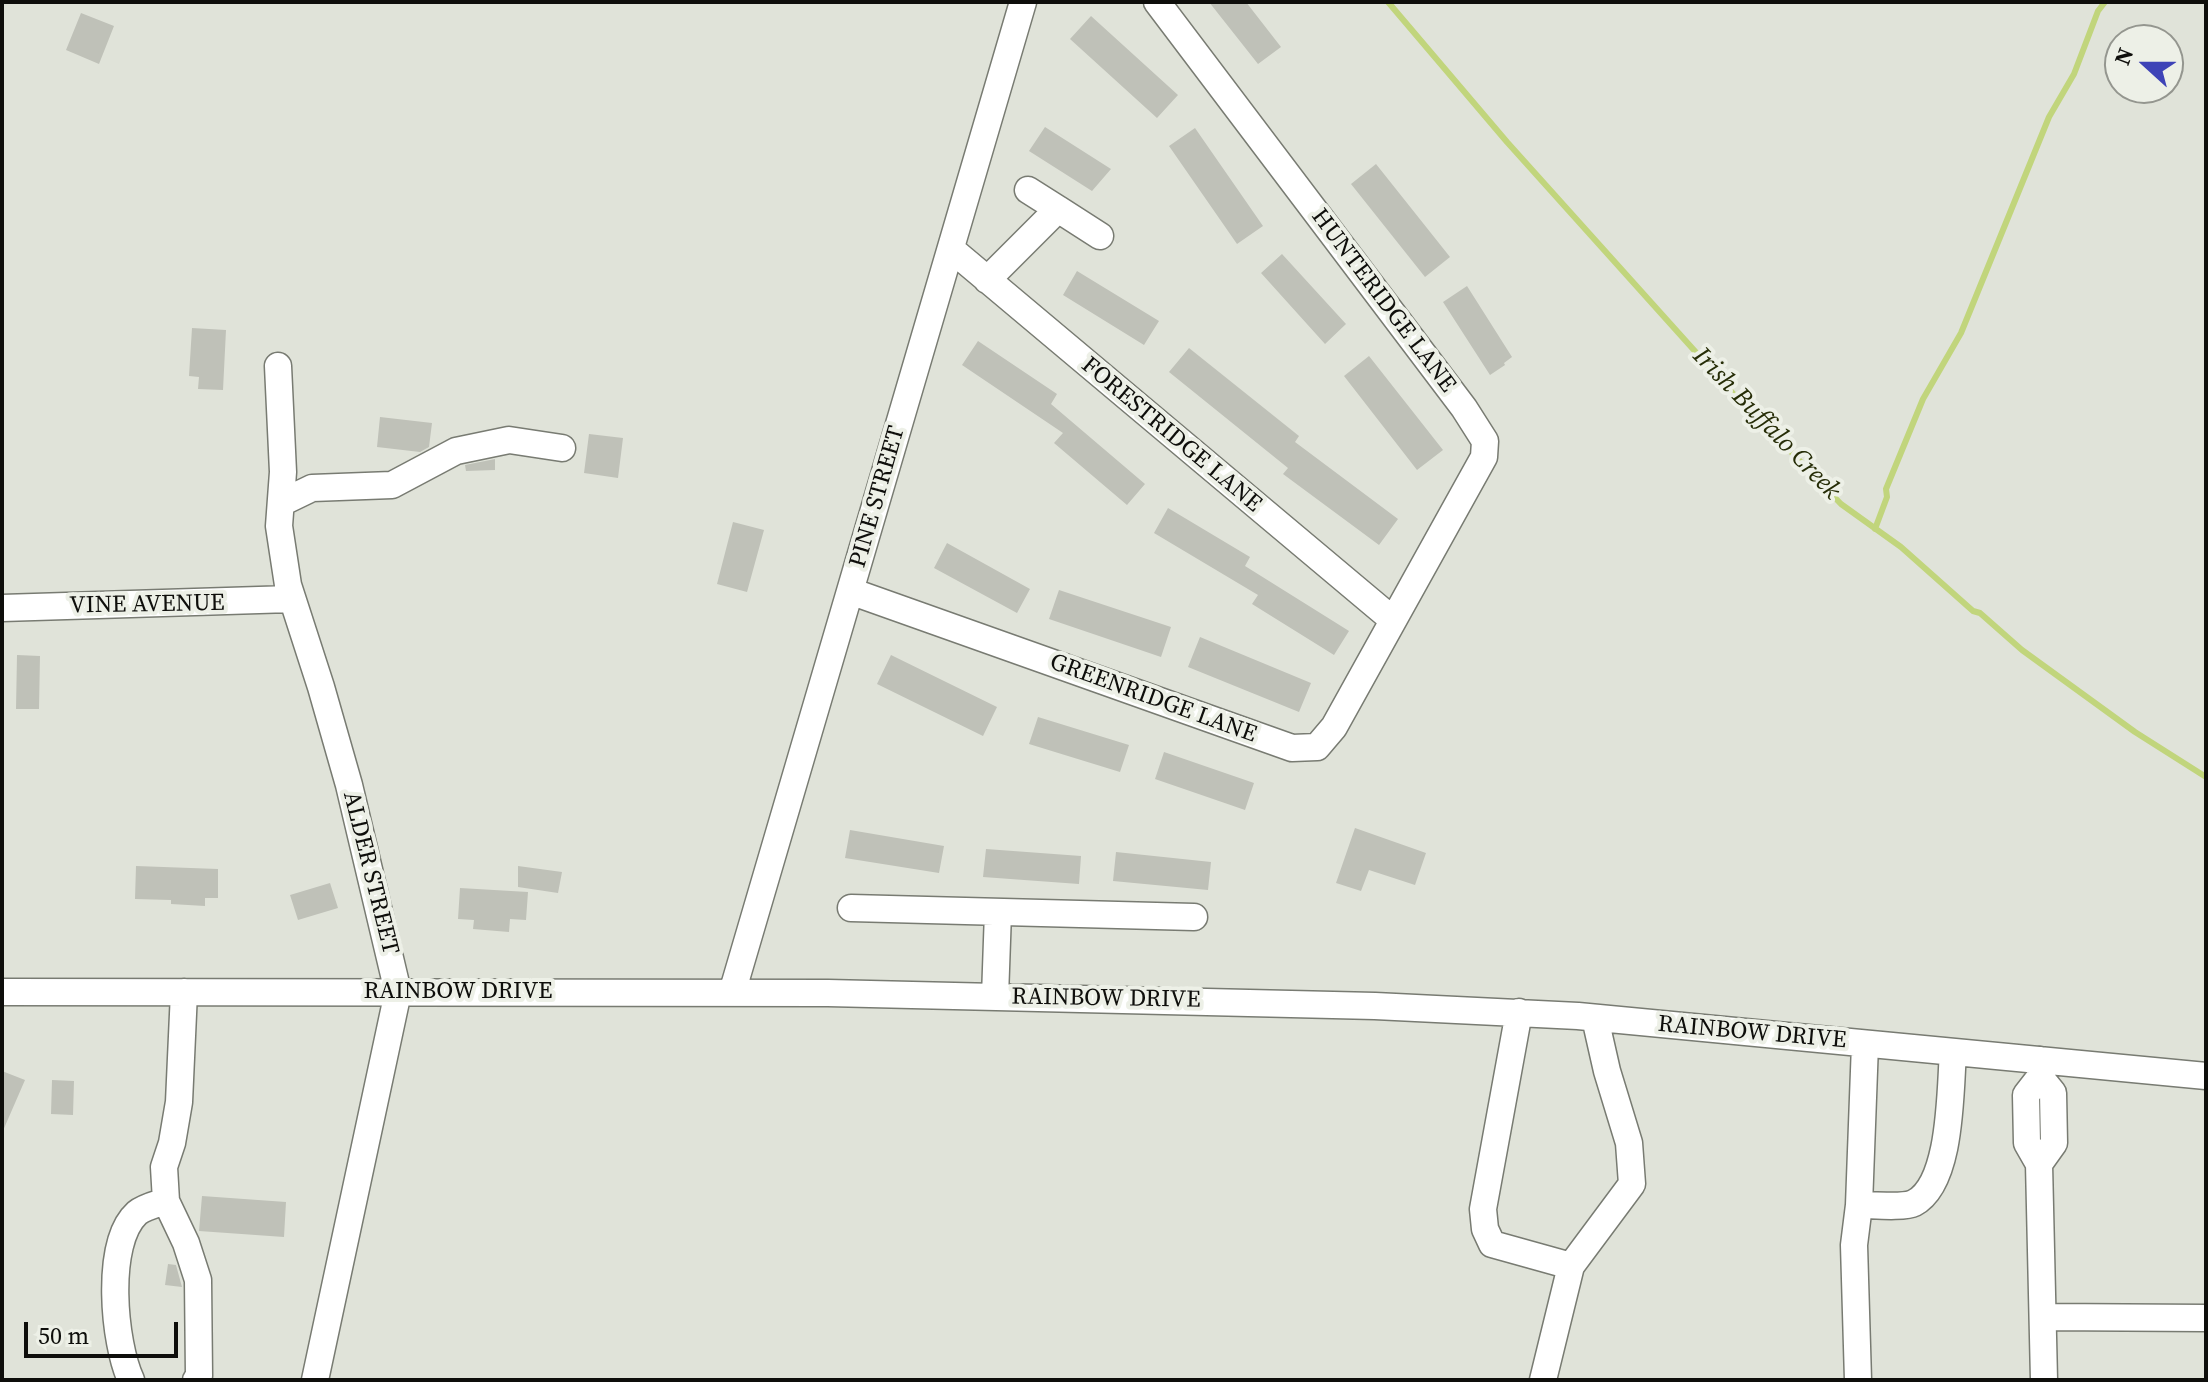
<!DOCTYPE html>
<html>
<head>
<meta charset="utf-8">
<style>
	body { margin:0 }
	#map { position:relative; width:2208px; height:1382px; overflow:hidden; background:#e0e3d9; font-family:"Source Serif 4",serif }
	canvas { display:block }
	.frame { position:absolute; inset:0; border:4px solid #0e0e0b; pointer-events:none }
	.north { position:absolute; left:2104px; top:24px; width:80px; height:80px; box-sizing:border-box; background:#edf0e7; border:2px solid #94968f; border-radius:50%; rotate:291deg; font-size:22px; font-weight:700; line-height:32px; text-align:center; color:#0e0e0b }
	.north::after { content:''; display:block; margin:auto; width:28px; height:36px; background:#3e43b7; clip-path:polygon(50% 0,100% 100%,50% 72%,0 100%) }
	.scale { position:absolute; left:24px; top:1322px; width:154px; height:36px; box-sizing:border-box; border:4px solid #0e0e0b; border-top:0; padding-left:10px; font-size:24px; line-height:28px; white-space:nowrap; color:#0e0e0b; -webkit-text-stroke:6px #edf0e7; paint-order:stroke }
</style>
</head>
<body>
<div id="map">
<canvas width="2208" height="1382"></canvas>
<div class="frame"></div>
<div class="north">N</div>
<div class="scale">50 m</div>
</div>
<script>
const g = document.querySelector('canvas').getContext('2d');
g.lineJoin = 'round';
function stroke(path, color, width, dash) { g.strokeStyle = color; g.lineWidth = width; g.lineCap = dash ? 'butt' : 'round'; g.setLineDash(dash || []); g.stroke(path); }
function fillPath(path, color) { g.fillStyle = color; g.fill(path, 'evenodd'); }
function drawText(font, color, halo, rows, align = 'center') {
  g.font = font + ' "Source Serif 4",serif'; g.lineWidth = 8; g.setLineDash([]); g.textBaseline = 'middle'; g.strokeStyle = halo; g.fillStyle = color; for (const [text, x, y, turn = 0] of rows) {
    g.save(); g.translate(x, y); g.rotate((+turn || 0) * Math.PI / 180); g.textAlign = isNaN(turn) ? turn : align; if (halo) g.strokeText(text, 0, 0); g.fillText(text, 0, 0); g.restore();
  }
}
stroke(new Path2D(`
	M 1388,2 L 1507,142 L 1755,418 L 1773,433 L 1841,504 L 1901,547 L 1973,611 L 1980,613 L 2022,650 L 2135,732 L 2206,777
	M 1875,529 L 1887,497 L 1886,489 L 1923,399 L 1961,333 L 2049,117 L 2074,74 L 2098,11 L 2105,2`), '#c1d57c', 6);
fillPath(new Path2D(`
	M 1209,2 L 1246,2 L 1281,47 L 1258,64 Z
	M 81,13 L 114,26 L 99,64 L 66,50 Z
	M 1091,16 L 1178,95 L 1157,118 L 1070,39 Z
	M 1045,127 L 1111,169 L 1092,191 L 1029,151 Z
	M 1195,128 L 1263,226 L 1237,244 L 1169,146 Z
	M 1376,164 L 1450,257 L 1425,277 L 1351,184 Z
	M 1282,254 L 1346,324 L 1325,344 L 1261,273 Z
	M 1077,271 L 1159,321 L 1144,345 L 1063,295 Z
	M 1467,286 L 1512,357 L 1504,363 L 1505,365 L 1490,375 L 1443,302 Z
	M 192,328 L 226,330 L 223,390 L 198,389 L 199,377 L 189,376 Z
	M 978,341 L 1057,394 L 1051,404 L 1145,484 L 1127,505 L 1054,443 L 1063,433 L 962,365 Z
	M 1189,348 L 1299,436 L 1295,442 L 1398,519 L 1379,545 L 1283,474 L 1288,468 L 1169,372 Z
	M 1369,356 L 1443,450 L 1417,470 L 1344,376 Z
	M 380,417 L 432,423 L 429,447 L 420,452 L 377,447 Z
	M 589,434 L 623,438 L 618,478 L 584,473 Z
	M 495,459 L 495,470 L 466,471 L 465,465 Z
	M 1168,508 L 1250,557 L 1245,566 L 1349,631 L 1334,655 L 1252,604 L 1258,595 L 1154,533 Z
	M 733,522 L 764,530 L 747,592 L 717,584 Z
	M 947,543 L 1030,589 L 1017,613 L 934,568 Z
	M 1059,590 L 1171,627 L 1161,657 L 1049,619 Z
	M 1200,637 L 1311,683 L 1299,712 L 1188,667 Z
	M 17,655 L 40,656 L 39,709 L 16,709 Z
	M 891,655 L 997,707 L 983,736 L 877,684 Z
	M 1038,717 L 1129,745 L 1120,772 L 1029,744 Z
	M 1164,752 L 1254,783 L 1245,810 L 1155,779 Z
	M 1355,828 L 1426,853 L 1415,885 L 1369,870 L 1361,891 L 1336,883 Z
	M 850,830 L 944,846 L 939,873 L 845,858 Z
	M 986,849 L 1081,856 L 1079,884 L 983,877 Z
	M 1116,852 L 1211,862 L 1208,890 L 1113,881 Z
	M 136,866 L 218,869 L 218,898 L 205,898 L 205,906 L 171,904 L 171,900 L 135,899 Z
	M 518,866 L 562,872 L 558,893 L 518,887 Z
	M 330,883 L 338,908 L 298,920 L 290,895 Z
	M 460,888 L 528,892 L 526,920 L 510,919 L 509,932 L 473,929 L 474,920 L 458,919 Z
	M 2,1071 L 25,1080 L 2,1133 Z
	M 52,1080 L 74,1081 L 73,1115 L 51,1114 Z
	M 202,1196 L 286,1202 L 284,1237 L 199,1231 Z
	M 168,1264 L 176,1265 L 182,1287 L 165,1285 Z`), '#bfc1b8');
const minor = new Path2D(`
	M 1058,209 L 1100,236
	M 951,249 L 1393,620
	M 987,280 L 1058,209 L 1028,190
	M 278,366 L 283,472 L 279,526 L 288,585 L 321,687 L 349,785 L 398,992 L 315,1380
	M 281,503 L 312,488 L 392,485 L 456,451 L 509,440 L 562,448
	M 850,591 L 1292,748 L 1317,747 L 1334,727 L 1484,457 L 1485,441 L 1464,408 L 1157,2
	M 2,608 L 291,599
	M 851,908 L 1194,917
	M 2,992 L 828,993 L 1375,1006 L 1578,1016 L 2206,1076
	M 184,992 L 179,1102 L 172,1143 L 164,1167 L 166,1201 L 186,1243 L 198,1280 L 199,1376 L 196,1380
	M 732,993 L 1023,2
	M 995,997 L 998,912
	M 1519,1012 L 1483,1209 L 1485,1229 L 1492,1244 L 1571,1266
	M 2040,1060 L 2040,1077 L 2026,1095 L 2027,1143 L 2039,1164 L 2044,1380
	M 2039,1164 L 2054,1143 L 2053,1093 L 2040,1077
	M 1859,1205 C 1872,1205 1904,1208 1914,1203 C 1952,1183 1950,1090 1953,1052
	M 2044,1317 L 2206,1318
	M 131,1380 C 114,1344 104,1243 137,1213 C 144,1207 157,1204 166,1201
	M 1543,1380 L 1571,1266 L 1632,1184 L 1629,1143 L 1607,1071 L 1595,1018
	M 1858,1380 L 1854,1245 L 1859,1205 L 1865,1044`);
stroke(minor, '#787b72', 29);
stroke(minor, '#fff', 26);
drawText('24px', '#0e0e0b', '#edf0e7', [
	["HUNTERIDGE LANE",1383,301,53],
	["FORESTRIDGE LANE",1171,435,40],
	["PINE STREET",878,497,-74],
	["VINE AVENUE",147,605,-1],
	["GREENRIDGE LANE",1153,699,20],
	["ALDER STREET",370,873,76],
	["RAINBOW DRIVE",458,992],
	["RAINBOW DRIVE",1106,999,1],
	["RAINBOW DRIVE",1752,1033,5]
]);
drawText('italic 26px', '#262d07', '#edf0e7', [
	["Irish Buffalo Creek",1766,424,46]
]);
</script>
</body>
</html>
